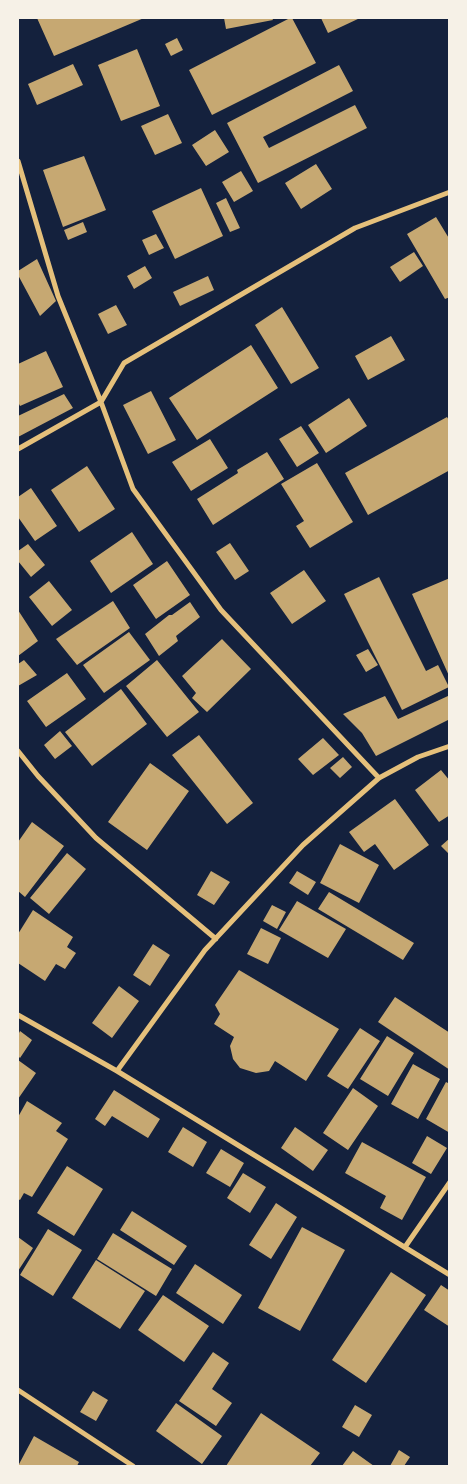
<!DOCTYPE html>
<html>
<head>
<meta charset="utf-8">
<style>
	body { margin:0 }
	#map { position:relative; width:467px; height:1484px; overflow:hidden; background:#14213d; font-family:"Roboto Serif",serif }
	canvas { display:block }
	.frame { position:absolute; inset:0; border:19px solid #f6f1e7; pointer-events:none }
</style>
</head>
<body>
<div id="map">
<canvas width="467" height="1484"></canvas>
<div class="frame"></div>
</div>
<script>
const g = document.querySelector('canvas').getContext('2d');
g.lineJoin = 'round';
function fillPath(path, color) { g.fillStyle = color; g.fill(path, 'evenodd'); }
function stroke(path, color, width, dash) { g.strokeStyle = color; g.lineWidth = width; g.lineCap = dash ? 'butt' : 'round'; g.setLineDash(dash || []); g.stroke(path); }
fillPath(new Path2D(`
	M 37,18 L 144,18 L 54,56 Z
	M 224,18 L 272,18 L 273,20 L 226,29 Z
	M 290,18 L 292,18 L 316,63 L 212,115 L 189,70 Z
	M 321,18 L 360,18 L 328,33 Z
	M 177,38 L 183,50 L 171,56 L 165,44 Z
	M 137,49 L 160,106 L 121,121 L 98,65 Z
	M 73,64 L 83,85 L 37,105 L 28,84 Z
	M 339,65 L 353,91 L 263,137 L 269,148 L 355,105 L 367,128 L 258,183 L 227,123 Z
	M 168,114 L 182,143 L 155,155 L 141,126 Z
	M 215,130 L 229,152 L 206,166 L 192,145 Z
	M 84,156 L 106,210 L 63,227 L 43,170 Z
	M 316,164 L 332,189 L 301,209 L 285,183 Z
	M 241,171 L 253,191 L 234,202 L 222,182 Z
	M 201,188 L 223,236 L 175,259 L 152,211 Z
	M 226,198 L 240,228 L 230,232 L 216,203 Z
	M 436,217 L 450,240 L 450,297 L 445,299 L 407,234 Z
	M 83,222 L 87,232 L 68,240 L 64,230 Z
	M 156,234 L 164,248 L 149,255 L 142,240 Z
	M 414,252 L 423,266 L 400,282 L 390,267 Z
	M 37,259 L 56,301 L 40,316 L 18,275 L 18,271 Z
	M 145,266 L 152,278 L 134,289 L 127,276 Z
	M 208,276 L 214,290 L 180,306 L 173,292 Z
	M 116,305 L 127,325 L 108,334 L 98,314 Z
	M 282,307 L 319,368 L 291,384 L 255,325 Z
	M 391,336 L 405,360 L 368,380 L 355,356 Z
	M 251,345 L 278,388 L 197,440 L 169,398 Z
	M 46,351 L 63,387 L 20,406 L 18,402 L 18,364 Z
	M 151,391 L 176,440 L 148,454 L 123,405 Z
	M 64,394 L 73,408 L 18,437 L 18,416 Z
	M 349,398 L 367,426 L 326,453 L 308,425 Z
	M 447,417 L 450,422 L 450,470 L 368,515 L 345,473 Z
	M 301,426 L 319,453 L 297,467 L 279,439 Z
	M 210,439 L 228,468 L 191,491 L 172,462 Z
	M 267,452 L 284,479 L 213,525 L 197,499 L 238,473 L 237,470 Z
	M 317,463 L 353,522 L 310,548 L 296,526 L 304,521 L 281,484 Z
	M 87,466 L 115,509 L 79,532 L 51,490 Z
	M 31,488 L 57,526 L 35,541 L 18,517 L 18,497 Z
	M 132,532 L 153,564 L 111,593 L 90,561 Z
	M 230,543 L 249,571 L 235,580 L 216,552 Z
	M 28,544 L 45,565 L 31,577 L 18,561 L 18,551 Z
	M 167,561 L 190,595 L 156,619 L 133,585 Z
	M 304,570 L 326,601 L 292,624 L 270,593 Z
	M 379,577 L 426,671 L 438,665 L 449,687 L 402,710 L 344,594 Z
	M 450,578 L 450,678 L 412,594 Z
	M 49,581 L 72,610 L 52,626 L 29,597 Z
	M 113,601 L 130,628 L 77,665 L 56,639 Z
	M 190,602 L 200,617 L 176,636 L 178,641 L 159,656 L 145,634 L 169,615 L 172,615 Z
	M 18,610 L 38,641 L 18,656 Z
	M 129,632 L 150,660 L 104,693 L 83,665 Z
	M 222,639 L 251,669 L 207,712 L 192,698 L 196,693 L 182,676 Z
	M 368,649 L 378,665 L 366,672 L 356,655 Z
	M 24,660 L 37,675 L 18,686 L 18,664 Z
	M 157,660 L 199,712 L 167,737 L 126,686 Z
	M 67,673 L 86,699 L 46,727 L 27,701 Z
	M 121,689 L 147,724 L 92,766 L 65,732 Z
	M 385,696 L 398,719 L 448,696 L 450,700 L 450,719 L 376,756 L 362,733 L 343,714 Z
	M 60,731 L 72,746 L 55,759 L 44,745 Z
	M 199,735 L 253,803 L 227,824 L 172,755 Z
	M 323,738 L 339,755 L 313,775 L 298,759 Z
	M 343,757 L 352,767 L 340,778 L 330,768 Z
	M 150,763 L 189,791 L 147,850 L 108,822 Z
	M 441,770 L 450,781 L 450,815 L 439,822 L 415,790 Z
	M 395,799 L 429,845 L 394,870 L 375,844 L 364,852 L 349,832 Z
	M 32,822 L 64,846 L 25,897 L 18,891 L 18,842 Z
	M 450,838 L 450,855 L 441,846 Z
	M 340,844 L 379,865 L 359,903 L 320,883 Z
	M 67,853 L 86,869 L 49,914 L 30,898 Z
	M 211,871 L 230,882 L 214,905 L 197,895 Z
	M 297,871 L 316,882 L 308,895 L 289,883 Z
	M 329,892 L 414,943 L 403,960 L 318,909 Z
	M 297,901 L 346,929 L 328,958 L 279,930 Z
	M 272,905 L 286,912 L 277,929 L 263,921 Z
	M 33,910 L 73,937 L 67,947 L 76,953 L 65,969 L 56,964 L 45,981 L 18,963 L 18,934 Z
	M 261,928 L 281,938 L 268,964 L 247,954 Z
	M 153,944 L 170,955 L 150,986 L 133,975 Z
	M 239,970 L 339,1029 L 306,1081 L 275,1061 L 269,1071 L 256,1073 L 240,1068 L 233,1059 L 230,1046 L 234,1037 L 214,1024 L 220,1014 L 215,1005 Z
	M 119,986 L 139,1001 L 112,1038 L 92,1023 Z
	M 395,997 L 450,1033 L 450,1070 L 378,1022 Z
	M 360,1028 L 380,1041 L 348,1089 L 327,1076 Z
	M 20,1031 L 32,1040 L 20,1058 L 18,1056 L 18,1035 Z
	M 387,1036 L 414,1053 L 388,1096 L 360,1079 Z
	M 18,1060 L 36,1073 L 18,1099 Z
	M 413,1064 L 440,1079 L 418,1119 L 391,1104 Z
	M 446,1082 L 450,1084 L 450,1133 L 426,1119 Z
	M 353,1088 L 378,1106 L 348,1150 L 323,1133 Z
	M 114,1090 L 160,1119 L 148,1138 L 112,1116 L 105,1126 L 95,1119 Z
	M 27,1101 L 62,1123 L 56,1131 L 68,1139 L 32,1197 L 24,1193 L 20,1200 L 18,1199 L 18,1117 Z
	M 183,1127 L 207,1142 L 193,1167 L 168,1152 Z
	M 295,1127 L 328,1150 L 313,1171 L 281,1148 Z
	M 427,1136 L 447,1148 L 431,1174 L 412,1163 Z
	M 362,1142 L 426,1177 L 402,1220 L 380,1208 L 386,1196 L 345,1173 Z
	M 221,1149 L 244,1163 L 230,1187 L 206,1173 Z
	M 67,1166 L 103,1189 L 74,1236 L 37,1213 Z
	M 243,1173 L 266,1187 L 250,1213 L 227,1198 Z
	M 276,1203 L 297,1217 L 271,1259 L 249,1245 Z
	M 132,1211 L 187,1246 L 174,1265 L 120,1230 Z
	M 302,1227 L 345,1250 L 300,1331 L 258,1308 Z
	M 48,1229 L 82,1250 L 53,1296 L 20,1275 Z
	M 113,1233 L 172,1269 L 156,1296 L 97,1259 Z
	M 18,1237 L 33,1248 L 18,1271 Z
	M 96,1260 L 145,1291 L 120,1329 L 72,1298 Z
	M 195,1264 L 242,1295 L 223,1324 L 176,1293 Z
	M 391,1272 L 426,1295 L 366,1383 L 332,1360 Z
	M 441,1285 L 450,1291 L 450,1327 L 424,1310 Z
	M 163,1295 L 209,1326 L 184,1362 L 138,1330 Z
	M 213,1352 L 229,1363 L 212,1389 L 232,1403 L 216,1426 L 179,1401 Z
	M 93,1391 L 108,1400 L 96,1421 L 80,1412 Z
	M 176,1403 L 222,1436 L 202,1464 L 156,1431 Z
	M 355,1405 L 372,1415 L 359,1437 L 342,1427 Z
	M 261,1413 L 320,1453 L 310,1466 L 226,1466 Z
	M 34,1436 L 79,1462 L 77,1466 L 18,1466 Z
	M 399,1450 L 410,1457 L 404,1466 L 390,1466 Z
	M 353,1451 L 374,1466 L 342,1466 Z`), '#c6a872');
stroke(new Path2D(`
	M 18,161 L 58,296 L 101,402 L 133,489 L 221,610 L 379,778
	M 18,449 L 101,402 L 124,363 L 355,228 L 450,192
	M 18,751 L 38,776 L 96,838 L 216,939
	M 18,1015 L 117,1071 L 450,1275
	M 117,1071 L 205,950 L 303,845 L 379,778 L 418,757 L 450,746
	M 405,1247 L 450,1182
	M 18,1390 L 133,1466`), '#e5c07b', 5);
</script>
</body>
</html>
